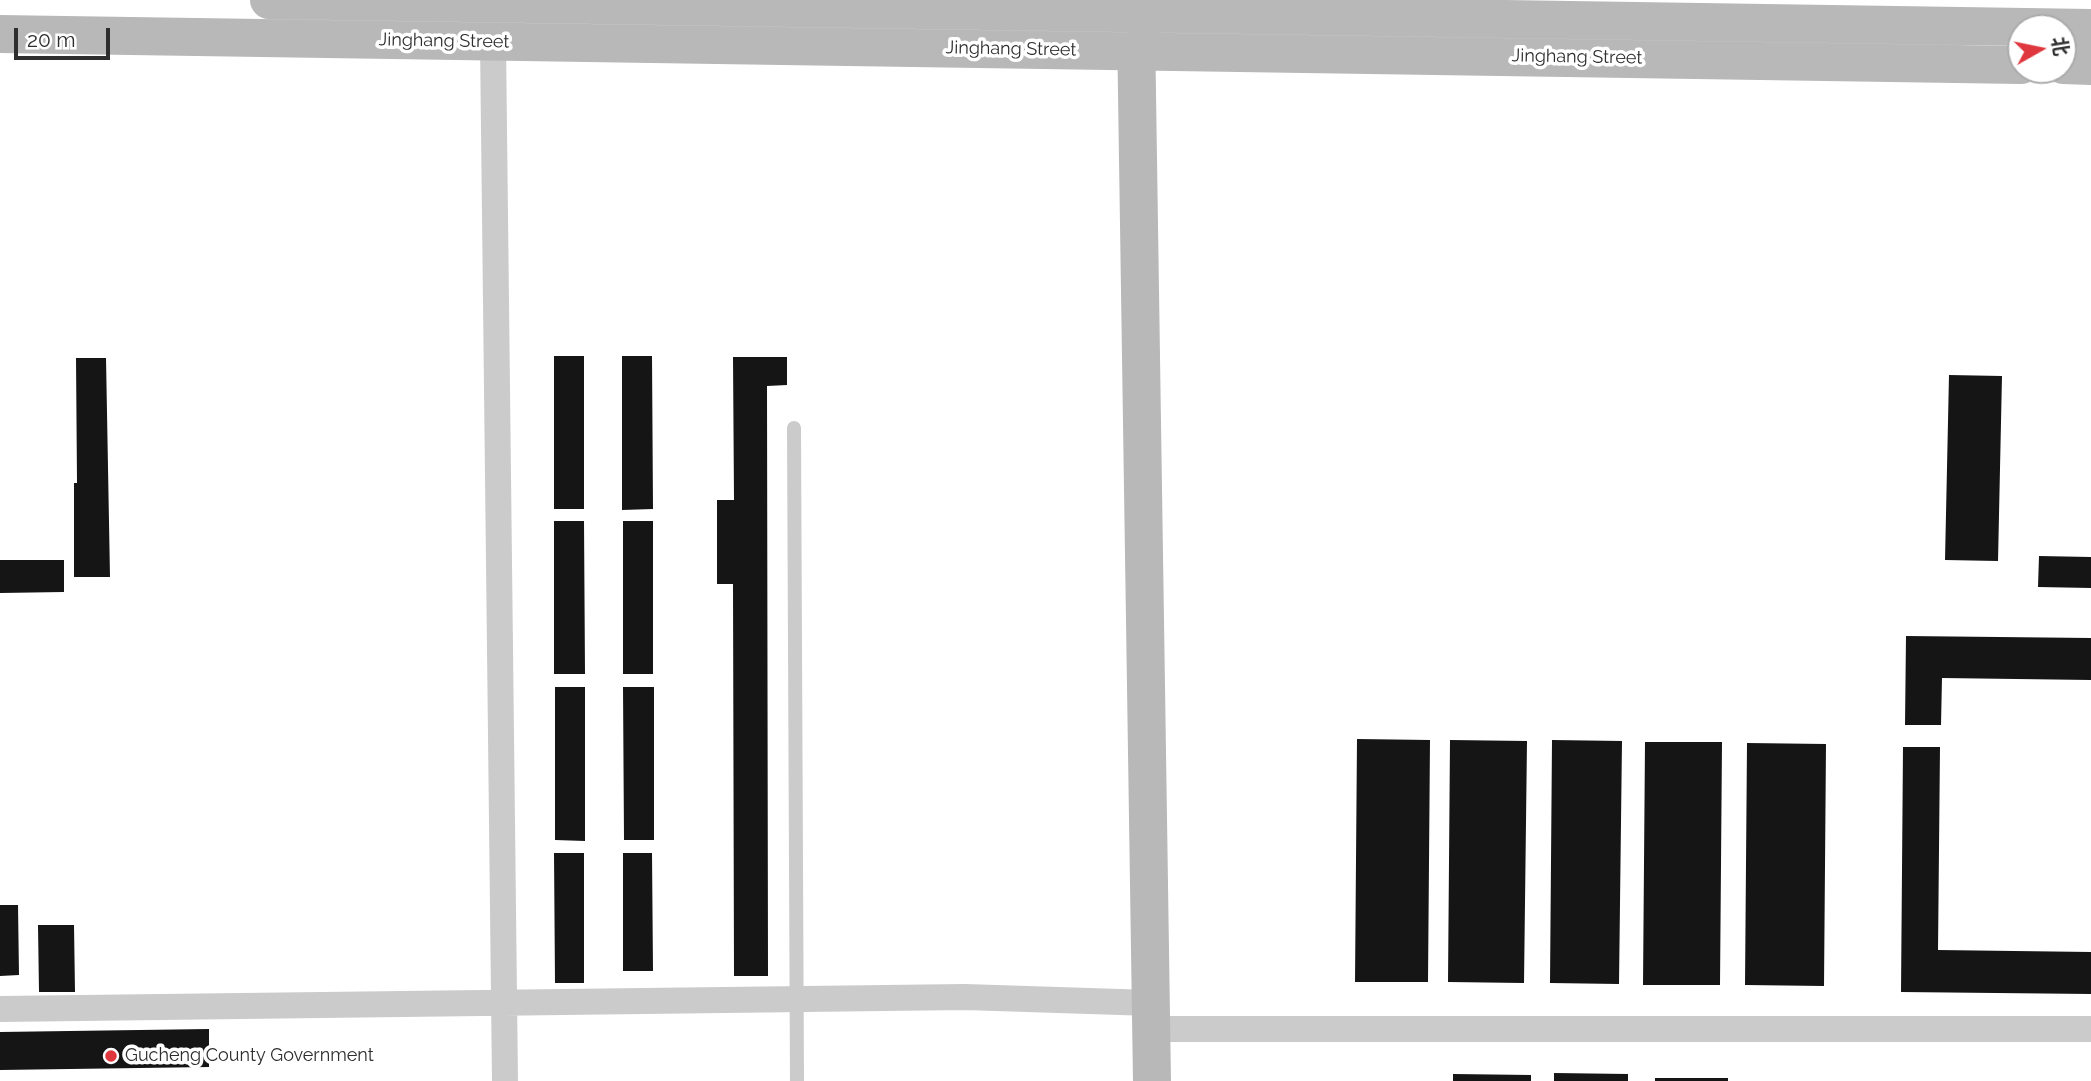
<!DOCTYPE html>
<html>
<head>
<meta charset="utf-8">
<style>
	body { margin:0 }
	#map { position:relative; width:2091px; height:1081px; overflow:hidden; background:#fff; font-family:Raleway,"Noto Sans SC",sans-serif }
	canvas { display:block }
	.north { position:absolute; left:2007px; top:14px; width:70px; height:70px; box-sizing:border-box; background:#fff; border:2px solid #ababab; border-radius:50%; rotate:81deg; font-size:19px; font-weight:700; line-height:28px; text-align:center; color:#2e2e2e }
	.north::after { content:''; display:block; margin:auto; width:24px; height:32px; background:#de373d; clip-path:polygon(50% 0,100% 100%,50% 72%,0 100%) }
	.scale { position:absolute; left:14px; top:28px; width:96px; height:32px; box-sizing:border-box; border:4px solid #2e2e2e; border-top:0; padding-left:9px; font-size:21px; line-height:24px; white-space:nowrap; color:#2e2e2e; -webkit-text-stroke:5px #fff; paint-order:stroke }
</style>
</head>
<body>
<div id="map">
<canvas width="2091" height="1081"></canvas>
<div class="north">北</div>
<div class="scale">20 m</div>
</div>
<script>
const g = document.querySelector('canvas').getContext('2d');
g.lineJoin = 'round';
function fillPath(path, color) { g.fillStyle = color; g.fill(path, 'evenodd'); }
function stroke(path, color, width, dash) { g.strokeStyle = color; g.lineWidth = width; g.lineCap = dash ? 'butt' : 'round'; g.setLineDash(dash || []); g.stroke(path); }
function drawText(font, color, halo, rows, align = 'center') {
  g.font = font + ' Raleway,sans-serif'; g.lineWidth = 7; g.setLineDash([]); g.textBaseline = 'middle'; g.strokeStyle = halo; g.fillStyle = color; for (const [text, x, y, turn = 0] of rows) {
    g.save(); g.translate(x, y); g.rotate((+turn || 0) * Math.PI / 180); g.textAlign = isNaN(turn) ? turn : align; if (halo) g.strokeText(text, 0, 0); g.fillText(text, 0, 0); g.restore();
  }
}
fillPath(new Path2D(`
	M 554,356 L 584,356 L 584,509 L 554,509 Z
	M 622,356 L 652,356 L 653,509 L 622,510 Z
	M 733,357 L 787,357 L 787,385 L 767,386 L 768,976 L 734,976 L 733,584 L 717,584 L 717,500 L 734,500 Z
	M 76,358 L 106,358 L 110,577 L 74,577 L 74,483 L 77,483 Z
	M 1949,375 L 2002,376 L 1998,561 L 1945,560 Z
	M 554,521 L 584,521 L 585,674 L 554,674 Z
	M 623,521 L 653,521 L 653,674 L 623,674 Z
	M 2039,556 L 2091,557 L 2091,588 L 2038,587 Z
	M 0,560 L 64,560 L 64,592 L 0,593 Z
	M 1906,636 L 2091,638 L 2091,680 L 1942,678 L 1941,725 L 1905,725 Z
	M 555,687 L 585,687 L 585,841 L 555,840 Z
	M 623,687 L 654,687 L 654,840 L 624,840 Z
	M 1357,739 L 1430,740 L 1428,982 L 1355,982 Z
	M 1450,740 L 1527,741 L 1524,983 L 1448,982 Z
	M 1552,740 L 1622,741 L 1619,984 L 1550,983 Z
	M 1645,742 L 1722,742 L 1720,985 L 1643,985 Z
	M 1747,743 L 1826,744 L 1824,986 L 1745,985 Z
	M 1903,747 L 1940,747 L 1938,950 L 2091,952 L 2091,994 L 1901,992 Z
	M 554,853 L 584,853 L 584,983 L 555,983 Z
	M 623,853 L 652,853 L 653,971 L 623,971 Z
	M 0,905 L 18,905 L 19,975 L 0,976 Z
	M 38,925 L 74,925 L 75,992 L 39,992 Z
	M 209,1029 L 209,1067 L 0,1070 L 0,1032 Z
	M 1554,1073 L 1628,1074 L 1628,1081 L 1554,1081 Z
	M 1453,1074 L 1531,1075 L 1531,1081 L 1453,1081 Z
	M 1655,1078 L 1728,1078 L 1728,1081 L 1655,1081 Z`), '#151515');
stroke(new Path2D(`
	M 794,428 L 797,1081`), '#cbcbcb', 14);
stroke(new Path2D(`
	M 493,42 L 505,1081
	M 0,1009 L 965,997 L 1151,1003
	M 1152,1029 L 2091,1029`), '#cbcbcb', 26);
stroke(new Path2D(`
	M 269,0 L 2091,28
	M 1136,27 L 1152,1081
	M 0,34 L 2021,65
	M 2063,65 L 2091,66`), '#b8b8b8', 38);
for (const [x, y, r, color] of [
	[111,1056,7,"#de373d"]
]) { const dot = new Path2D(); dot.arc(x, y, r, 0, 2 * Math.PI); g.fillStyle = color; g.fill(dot); stroke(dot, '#fff', 2.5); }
drawText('18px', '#2e2e2e', '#fff', [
	["Jinghang Street",444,41,1],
	["Jinghang Street",1011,49,1],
	["Jinghang Street",1577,57,1]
]);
drawText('18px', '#2e2e2e', '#fff', [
	["Gucheng County Government",125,1056]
], 'left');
</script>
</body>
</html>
